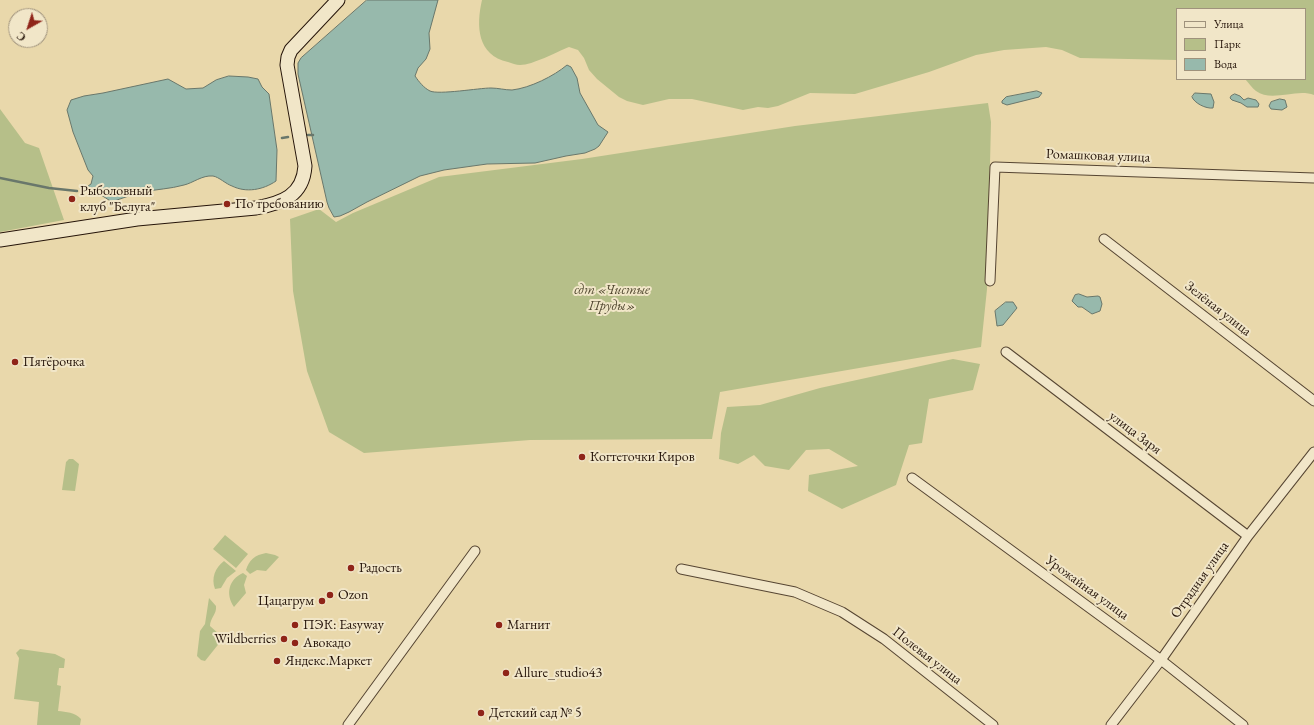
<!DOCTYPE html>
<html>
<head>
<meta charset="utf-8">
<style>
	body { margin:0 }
	#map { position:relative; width:1314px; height:725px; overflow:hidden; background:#e9d8ab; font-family:"EB Garamond",serif }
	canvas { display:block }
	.legend { position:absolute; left:1176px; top:8px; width:130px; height:72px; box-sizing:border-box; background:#f1e6c8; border:1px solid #9f927c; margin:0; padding:5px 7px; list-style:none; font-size:12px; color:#251409 }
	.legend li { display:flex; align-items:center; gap:8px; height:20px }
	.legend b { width:20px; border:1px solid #9f927c }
	.north { position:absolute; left:8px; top:8px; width:40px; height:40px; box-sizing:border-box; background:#f1e6c8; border:1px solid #9f927c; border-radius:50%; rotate:219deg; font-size:11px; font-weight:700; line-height:16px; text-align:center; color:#251409 }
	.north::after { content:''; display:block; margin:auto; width:14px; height:18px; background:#8f2418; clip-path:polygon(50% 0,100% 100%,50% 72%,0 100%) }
</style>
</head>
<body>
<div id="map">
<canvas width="1314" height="725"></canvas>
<ul class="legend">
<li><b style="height:5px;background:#f1e6c8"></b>Улица</li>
<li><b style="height:11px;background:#b6bf89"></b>Парк</li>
<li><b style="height:11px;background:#97b9ac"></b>Вода</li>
</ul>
<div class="north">С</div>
</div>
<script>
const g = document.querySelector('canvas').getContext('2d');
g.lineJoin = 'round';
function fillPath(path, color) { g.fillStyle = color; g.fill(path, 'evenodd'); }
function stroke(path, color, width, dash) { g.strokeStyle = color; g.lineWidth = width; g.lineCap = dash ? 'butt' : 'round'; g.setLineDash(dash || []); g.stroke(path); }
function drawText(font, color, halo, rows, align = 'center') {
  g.font = font + ' "EB Garamond",serif'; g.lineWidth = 4; g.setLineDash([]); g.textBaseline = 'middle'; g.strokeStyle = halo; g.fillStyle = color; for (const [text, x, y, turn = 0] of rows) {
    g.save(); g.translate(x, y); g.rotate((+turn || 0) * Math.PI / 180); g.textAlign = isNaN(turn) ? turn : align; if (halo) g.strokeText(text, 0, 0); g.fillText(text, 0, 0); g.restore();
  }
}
fillPath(new Path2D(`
	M 482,0 L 1314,0 L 1314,95 C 1296,88 1272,103 1256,91 C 1252,88 1249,83 1245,79 L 1305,79 L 1305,9 L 1177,9 L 1177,60 L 1080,58 L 1062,50 L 1046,47 L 1004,50 L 976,55 L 929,72 L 855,94 L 810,93 L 778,106 L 768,108 L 758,107 L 743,110 L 692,99 L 669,99 L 643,105 L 627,101 L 619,97 L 597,79 L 589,70 L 584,58 L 578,50 L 569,47 C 556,52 533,65 520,65 C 516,65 512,63 508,62 C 477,55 476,26 482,0 Z
	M 988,103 L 991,122 L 987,289 L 981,347 L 720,392 L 712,439 L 530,440 L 364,453 L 329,432 L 307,371 L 293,291 L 290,219 L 319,209 L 336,222 L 353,213 L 439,177 L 582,159 L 795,126 Z
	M 0,109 L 25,143 L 39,148 L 64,220 L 0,232 Z
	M 953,359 L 980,364 L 973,390 L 929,399 L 922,443 L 909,445 L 896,485 L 842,509 L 808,491 L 809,475 L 858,466 L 829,449 L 806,450 L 789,470 L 765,466 L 754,455 L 738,464 L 719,459 L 721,433 L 727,407 L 760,405 L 820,388 Z
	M 69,459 L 73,459 L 79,464 L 75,491 L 62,490 L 66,462 Z
	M 225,535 L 248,554 L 236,568 L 213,549 Z
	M 266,553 L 275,555 L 279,557 L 266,571 L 257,570 L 250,574 L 246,570 C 249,560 255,555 266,553 Z
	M 224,561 L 236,571 L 227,578 L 221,588 L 215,589 C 211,578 215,568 224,561 Z
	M 243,573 L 247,576 L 244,585 L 246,593 L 234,607 C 225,594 229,579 243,573 Z
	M 209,598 L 216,606 C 217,614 210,618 210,626 L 220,635 L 221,641 L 205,661 L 201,660 L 197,656 L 200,631 L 205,624 Z
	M 20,649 L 55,654 L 65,659 L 64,668 L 59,668 L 57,685 L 61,686 L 58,711 C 66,712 75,712 81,719 L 80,725 L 37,725 L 39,702 L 14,699 L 19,658 L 16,653 Z`), '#b6bf89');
const water = new Path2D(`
	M 367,0 L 438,0 L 429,33 L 430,49 L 426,59 L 418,68 L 415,76 C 419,82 424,88 430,91 C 439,95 479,88 491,88 C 498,88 505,90 512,90 C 530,88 554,76 567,65 L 571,67 L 577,78 L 580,93 L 598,125 L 608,132 L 599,146 L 595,149 L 585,153 L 566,156 L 535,163 L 487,164 L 444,170 L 420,176 L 367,202 L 349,212 L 340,216 L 334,217 L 329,208 L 327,202 L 298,74 L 298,63 L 301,58 Z
	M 229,76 L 248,77 L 258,79 L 262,87 L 269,94 L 277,150 L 276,181 C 263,190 246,193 232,186 C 226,184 219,177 213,176 C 202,175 193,183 184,185 C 170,189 157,189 144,192 C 134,194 122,198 112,202 L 101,195 L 93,196 L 88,186 L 91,184 L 93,176 L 88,170 L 73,132 L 67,110 L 71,100 L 84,96 L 103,93 L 168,79 L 186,89 L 203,88 L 216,80 Z
	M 1037,91 L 1042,93 L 1039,97 L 1007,105 L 1002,103 L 1002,101 L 1006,97 Z
	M 1195,93 L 1211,94 L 1214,102 L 1213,108 C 1206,109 1194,103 1192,97 Z
	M 1235,94 L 1240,96 L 1244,100 L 1248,98 L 1256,100 L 1259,104 L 1258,107 L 1247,107 L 1241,103 L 1232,100 L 1230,98 L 1231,96 Z
	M 1280,99 L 1285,100 L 1287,107 L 1282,110 L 1271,109 L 1269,106 L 1271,102 Z
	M 1079,294 L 1087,297 L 1098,296 L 1100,297 L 1102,304 L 1100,311 L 1092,314 L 1082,307 L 1078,307 L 1072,301 L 1075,295 Z
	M 1006,302 L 1013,302 L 1017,308 L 1003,325 L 997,326 L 995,311 Z`);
fillPath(water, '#97b9ac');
stroke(water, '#69776b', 1);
stroke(new Path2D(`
	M 308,135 L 313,135
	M 282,138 L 288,137
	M 0,178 L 49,188 L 77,191`), '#69776b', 2.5);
const minor = new Path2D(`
	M 1104,239 L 1314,401
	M 990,281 L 995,167 L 1314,178
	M 1006,352 L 1248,536
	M 912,478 L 1161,660 L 1243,725
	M 681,569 L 795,592 L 842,612 L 884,639 L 993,725
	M 348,725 L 475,551
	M 1111,725 L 1161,660 L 1248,536 L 1314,452`);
const secondary = new Path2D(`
	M 0,240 L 137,219 L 256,208 C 282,203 303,196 305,166 L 287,65 L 288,57 L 291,50 L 338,0`);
stroke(minor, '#564532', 11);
stroke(secondary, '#251409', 15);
stroke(minor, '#f1e6c8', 9);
stroke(secondary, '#f1e6c8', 13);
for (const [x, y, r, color] of [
	[72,199,4,"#8f2418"],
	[227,204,4,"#8f2418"],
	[15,362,4,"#8f2418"],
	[582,457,4,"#8f2418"],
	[351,568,4,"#8f2418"],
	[330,595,4,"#8f2418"],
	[322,601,4,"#8f2418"],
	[295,625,4,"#8f2418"],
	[499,625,4,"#8f2418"],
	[284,639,4,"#8f2418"],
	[295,643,4,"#8f2418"],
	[277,661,4,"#8f2418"],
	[506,673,4,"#8f2418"],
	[481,713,4,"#8f2418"]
]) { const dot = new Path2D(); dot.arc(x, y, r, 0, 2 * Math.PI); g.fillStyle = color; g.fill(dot); stroke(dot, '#f1e6c8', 1.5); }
drawText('14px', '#251409', '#f1e6c8', [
	["Ромашковая улица",1098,156,2],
	["Зелёная улица",1218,309,38],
	["улица Заря",1135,433,37],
	["Отрадная улица",1200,580,-55],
	["Урожайная улица",1087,588,36],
	["Полевая улица",927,656,38]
]);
drawText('14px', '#251409', '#f1e6c8', [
	["Рыболовный",80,191],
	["клуб \"Белуга\"",80,207],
	["По требованию",235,204],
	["Пятёрочка",23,362],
	["Когтеточки Киров",590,457],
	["Радость",359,568],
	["Ozon",338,595],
	["Цацагрум",314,601,"right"],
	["ПЭК: Easyway",303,625],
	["Магнит",507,625],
	["Wildberries",276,639,"right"],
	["Авокадо",303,643],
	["Яндекс.Маркет",285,661],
	["Allure_studio43",514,673],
	["Детский сад № 5",489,713]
], 'left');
drawText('italic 14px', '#50472f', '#f1e6c8', [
	["сдт «Чистые",612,290],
	["Пруды»",612,306]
]);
</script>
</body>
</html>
